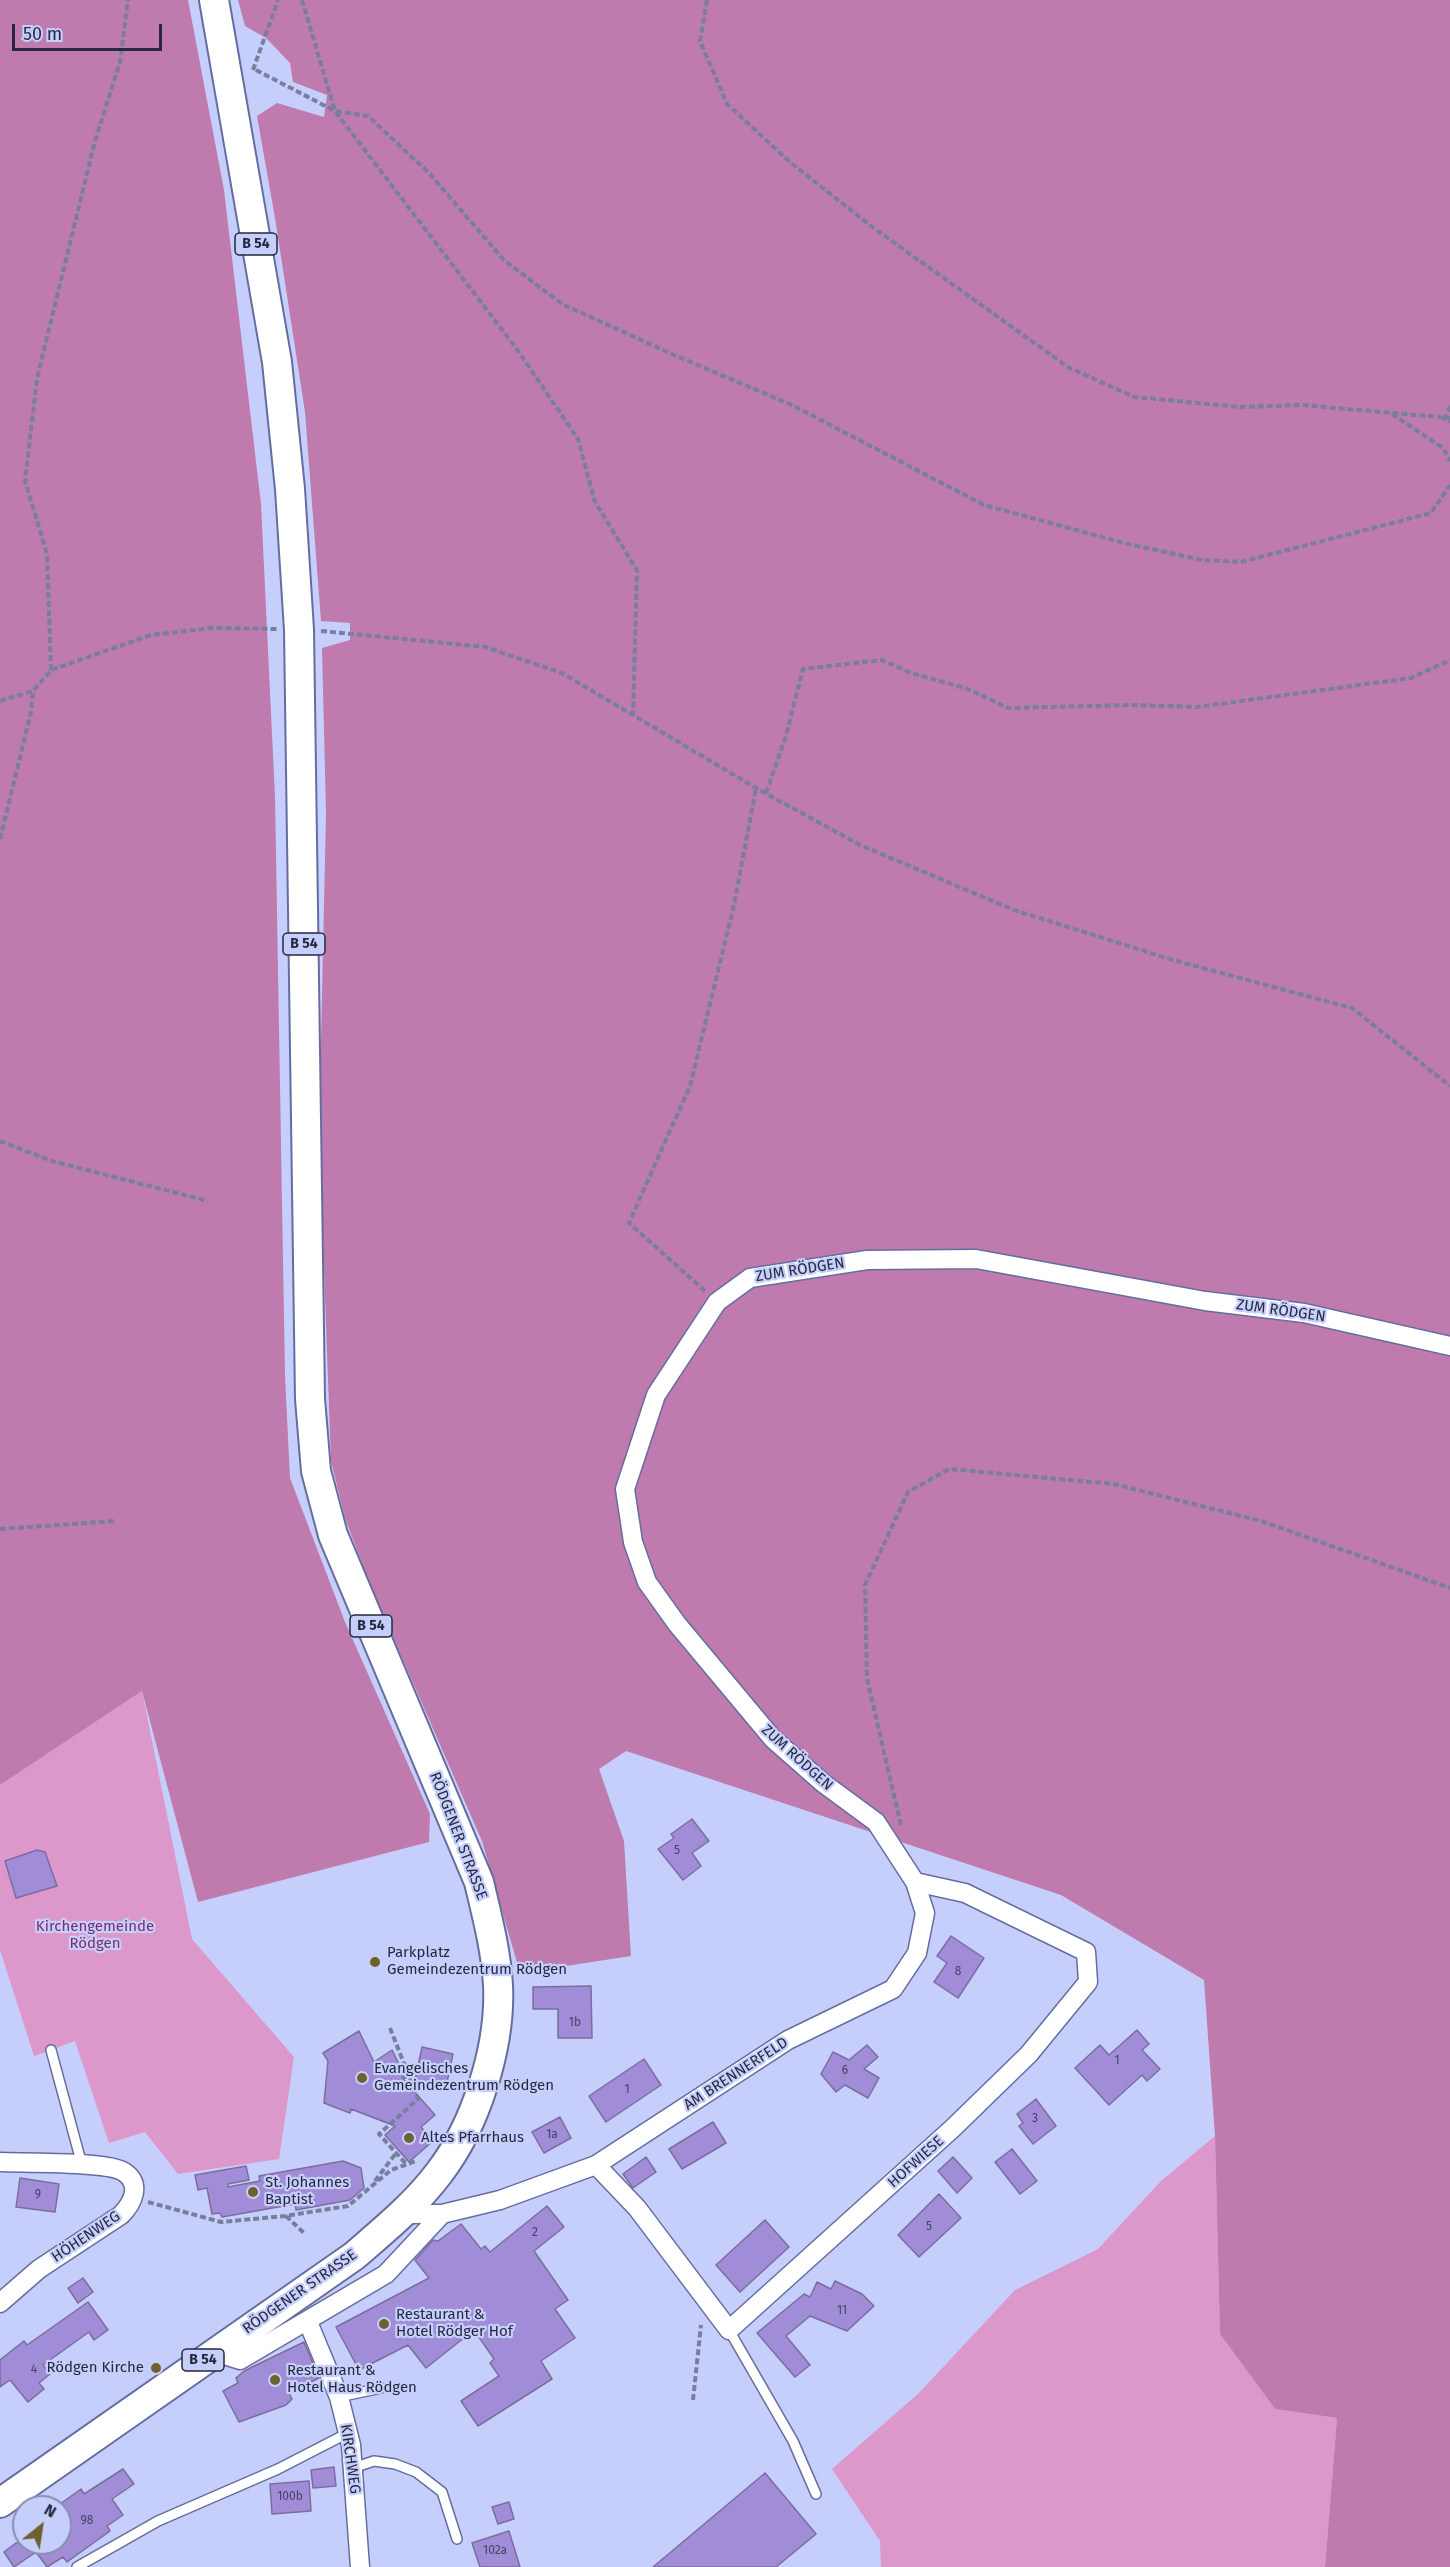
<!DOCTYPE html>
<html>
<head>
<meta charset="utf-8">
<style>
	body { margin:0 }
	#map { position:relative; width:1450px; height:2567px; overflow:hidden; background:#c6cffb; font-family:"Fira Sans",sans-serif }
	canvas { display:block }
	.north { position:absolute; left:12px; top:2495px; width:60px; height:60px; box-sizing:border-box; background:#c6cffb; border:2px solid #868daf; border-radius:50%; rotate:30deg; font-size:16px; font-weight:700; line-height:24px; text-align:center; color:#26293e }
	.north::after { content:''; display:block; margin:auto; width:21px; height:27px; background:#6d612e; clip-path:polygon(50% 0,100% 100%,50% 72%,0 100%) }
	.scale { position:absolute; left:12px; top:24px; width:150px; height:27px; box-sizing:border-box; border:3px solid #26293e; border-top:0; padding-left:8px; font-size:18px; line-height:21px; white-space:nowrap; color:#26293e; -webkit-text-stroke:4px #c6cffb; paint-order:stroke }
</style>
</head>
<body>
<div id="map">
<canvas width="1450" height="2567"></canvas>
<div class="north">N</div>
<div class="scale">50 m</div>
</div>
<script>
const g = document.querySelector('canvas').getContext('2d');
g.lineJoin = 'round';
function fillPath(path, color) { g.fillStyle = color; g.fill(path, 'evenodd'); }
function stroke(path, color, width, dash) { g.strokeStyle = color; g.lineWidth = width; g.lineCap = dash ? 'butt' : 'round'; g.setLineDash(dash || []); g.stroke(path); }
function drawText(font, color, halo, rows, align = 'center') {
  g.font = font + ' "Fira Sans",sans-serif'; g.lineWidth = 4.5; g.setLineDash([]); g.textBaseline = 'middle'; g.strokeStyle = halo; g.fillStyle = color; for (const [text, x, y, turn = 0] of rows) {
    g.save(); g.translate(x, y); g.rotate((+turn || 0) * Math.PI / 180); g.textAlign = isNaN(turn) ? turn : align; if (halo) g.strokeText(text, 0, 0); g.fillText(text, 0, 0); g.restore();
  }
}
fillPath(new Path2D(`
	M 142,1691 L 192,1939 L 294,2057 L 279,2159 L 178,2174 L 145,2132 L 109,2143 L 75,2041 L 34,2056 L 0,1950 L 0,1785 Z
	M 1215,2136 L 1220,2334 L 1275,2409 L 1337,2418 L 1325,2567 L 881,2567 L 880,2541 L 832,2469 L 919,2393 L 1015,2290 L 1098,2249 L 1161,2181 Z`), '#dc97cb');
fillPath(new Path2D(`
	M 0,0 L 188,0 L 224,190 L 261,504 L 275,797 L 285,1376 L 290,1478 L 345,1622 L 430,1814 L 429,1842 L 198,1902 L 142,1691 L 0,1785 Z
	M 238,0 L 1450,0 L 1450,2567 L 1325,2567 L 1337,2418 L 1275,2409 L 1220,2334 L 1215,2136 L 1204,1980 L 1061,1895 L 626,1751 L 599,1769 L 624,1841 L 631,1956 L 520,1973 L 482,1841 L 369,1582 L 345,1518 L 331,1461 L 319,1132 L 326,813 L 322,648 L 350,640 L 350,623 L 321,621 L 305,412 L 275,218 L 257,116 L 277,103 L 324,117 L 327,95 L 293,82 L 290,63 L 266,38 L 245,26 Z`), '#bf7aae');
const building = new Path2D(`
	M 692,1819 L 709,1841 L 692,1853 L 701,1866 L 683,1880 L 658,1849 L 674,1838 L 671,1834 Z
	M 37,1850 L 45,1852 L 57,1886 L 16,1898 L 5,1861 Z
	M 951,1936 L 984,1958 L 958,1998 L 934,1982 L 947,1963 L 937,1956 Z
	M 591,1986 L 592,2038 L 558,2038 L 558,2009 L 533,2009 L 533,1987 Z
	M 1137,2030 L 1149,2044 L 1142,2050 L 1160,2069 L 1147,2081 L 1142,2075 L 1109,2105 L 1075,2068 L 1100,2045 L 1109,2055 Z
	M 359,2031 L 374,2062 L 392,2050 L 406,2078 L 402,2077 L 413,2092 L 413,2090 L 435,2115 L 421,2127 L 433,2141 L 409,2162 L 385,2135 L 395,2126 L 351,2109 L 350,2113 L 324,2103 L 328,2061 L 323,2053 Z
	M 867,2045 L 878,2057 L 864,2069 L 879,2078 L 868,2098 L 845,2085 L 836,2092 L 821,2074 L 833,2052 L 849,2060 Z
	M 422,2047 L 453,2054 L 446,2087 L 415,2080 Z
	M 644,2059 L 661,2085 L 606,2122 L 589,2096 Z
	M 1036,2099 L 1056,2126 L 1033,2144 L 1019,2126 L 1023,2123 L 1017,2114 Z
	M 560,2117 L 571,2138 L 544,2153 L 532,2132 Z
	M 713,2122 L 726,2143 L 682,2169 L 669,2149 Z
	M 1012,2149 L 1037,2181 L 1020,2194 L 995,2162 Z
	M 646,2157 L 656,2172 L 633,2188 L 623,2174 Z
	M 953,2157 L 972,2178 L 957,2193 L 938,2171 Z
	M 343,2161 L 361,2168 L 364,2188 L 350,2200 L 296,2210 L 295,2204 L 222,2217 L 220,2213 L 212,2214 L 207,2188 L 198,2190 L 195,2175 L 246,2166 L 249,2180 L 228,2184 L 228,2187 L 260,2181 L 259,2176 Z
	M 20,2178 L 59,2184 L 55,2212 L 16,2207 Z
	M 939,2194 L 961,2218 L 919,2257 L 898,2235 Z
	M 547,2206 L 564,2227 L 534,2251 L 568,2300 L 555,2309 L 575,2338 L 541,2361 L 552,2379 L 478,2426 L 461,2401 L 499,2376 L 490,2363 L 494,2359 L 474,2330 L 426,2368 L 408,2345 L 359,2370 L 336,2327 L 429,2278 L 415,2260 L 433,2240 L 438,2241 L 461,2224 L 481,2249 L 485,2246 L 490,2252 Z
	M 765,2220 L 789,2247 L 740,2292 L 716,2265 Z
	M 83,2278 L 93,2292 L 78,2303 L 68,2288 Z
	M 835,2281 L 862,2294 L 874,2306 L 847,2331 L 810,2316 L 786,2336 L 810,2365 L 795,2377 L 757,2333 L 804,2294 L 810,2297 L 817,2282 L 831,2289 Z
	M 88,2302 L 108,2330 L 94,2340 L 89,2332 L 43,2365 L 50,2374 L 39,2383 L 44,2389 L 28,2402 L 10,2380 L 0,2387 L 0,2360 L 24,2341 L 27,2345 Z
	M 304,2342 L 319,2378 L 289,2393 L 292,2399 L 286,2405 L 239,2422 L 223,2391 L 238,2383 L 236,2378 L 244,2371 Z
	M 334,2467 L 336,2486 L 313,2488 L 311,2470 Z
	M 123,2469 L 134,2484 L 112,2499 L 123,2515 L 107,2526 L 110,2531 L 67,2562 L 63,2557 L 47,2567 L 36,2552 L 14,2567 L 4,2552 L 16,2543 L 60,2543 L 60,2504 L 81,2489 L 84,2494 Z
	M 765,2473 L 816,2534 L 776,2567 L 653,2567 Z
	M 309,2481 L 311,2511 L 272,2514 L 270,2484 Z
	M 509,2502 L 514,2519 L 498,2524 L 492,2507 Z
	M 509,2531 L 520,2567 L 480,2567 L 472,2543 Z`);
fillPath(building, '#a18dd7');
stroke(building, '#7b6d9f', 1.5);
const lane = new Path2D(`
	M 51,2050 L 82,2165
	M 729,2330 L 793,2441 L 816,2494
	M 339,2397 L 381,2388
	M 353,2468 L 374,2461 L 395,2464 L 416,2472 L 442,2492 L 457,2539
	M 77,2567 L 158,2521 L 278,2469 L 348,2433`);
const street = new Path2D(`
	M 0,2162 C 24,2163 108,2161 124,2172 C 142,2184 133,2203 121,2215 L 39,2269 L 0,2303
	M 596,2165 L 637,2208 L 729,2330 L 953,2128 L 1029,2054 L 1088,1982 L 1086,1952 L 965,1893 L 915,1882
	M 402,2214 L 442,2214 L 500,2200 L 596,2165 L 788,2040 L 893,1989 L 917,1953 L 925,1913 L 915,1882 L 876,1822 L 823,1783 L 773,1739 L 677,1624 L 647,1582 L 633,1542 L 625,1489 L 656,1395 L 717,1302 L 750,1278 L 867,1260 L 976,1259 L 1205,1301 L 1304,1313 L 1450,1346
	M 308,2322 L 339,2397 L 351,2445 L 360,2567
	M 214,2352 L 240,2360 L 386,2274 L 442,2214`);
const primary = new Path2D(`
	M 0,2503 L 354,2256 C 384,2230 415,2205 439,2173 C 476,2125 501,2046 498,1985 C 496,1950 487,1916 479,1882 L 333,1535 L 316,1471 L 310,1399 L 299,630 L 290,489 L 277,362 L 214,0`);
stroke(lane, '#656d9f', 12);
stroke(street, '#656d9f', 21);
stroke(primary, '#656d9f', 32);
stroke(new Path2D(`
	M 302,0 L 335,111 L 516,348 L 578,439 L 595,502 L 637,570 L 633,714
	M 707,0 L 700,41 L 727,104 L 791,163 L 871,226 L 1068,367 L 1134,397 L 1240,407 L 1302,405 L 1450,418
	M 253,70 L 278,0
	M 256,70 L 335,111 L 368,116 L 429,173 L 504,260 L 562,304 L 674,355 L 792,405 L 984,505 L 1124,543 L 1202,560 L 1241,562 L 1431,513 L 1450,485
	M 1450,406 L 1445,419 L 1450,422
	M 1392,414 L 1443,448 L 1450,461
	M 321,631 L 485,647 L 562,673 L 756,788 L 860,845 L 1014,910 L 1173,960 L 1352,1008 L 1450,1086
	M 51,670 L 47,554 L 25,481 L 37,378 L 95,141 L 120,62 L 128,0
	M 0,701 L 33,691 L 51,670 L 151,635 L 212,628 L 277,629
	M 766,793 L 785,739 L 803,669 L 882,660 L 911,673 L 968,689 L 1008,708 L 1133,705 L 1197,707 L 1411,678 L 1450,660
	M 0,839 L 31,712 L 33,691
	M 0,1141 L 52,1161 L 208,1201
	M 705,1291 L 629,1223 L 690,1086 L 734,905 L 756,788
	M 0,1529 L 115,1521
	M 901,1825 L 867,1679 L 865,1585 L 908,1492 L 949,1469 L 1114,1484 L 1261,1521 L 1450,1588
	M 390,2028 L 418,2099 L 379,2134 L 407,2165
	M 375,2181 L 396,2153
	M 148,2202 L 221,2222 L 285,2216 L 348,2206 L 391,2170 L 416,2161
	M 286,2216 L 305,2234
	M 693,2400 L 701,2325`), '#787e9e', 4, [6, 3]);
stroke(lane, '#fff', 9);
stroke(street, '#fff', 18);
stroke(primary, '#fff', 28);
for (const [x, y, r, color] of [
	[375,1962,6,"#6d612e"],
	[362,2078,6,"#6d612e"],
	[409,2138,6,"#6d612e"],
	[253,2192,6,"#6d612e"],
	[384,2324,6,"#6d612e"],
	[156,2368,6,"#6d612e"],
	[275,2380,6,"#6d612e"]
]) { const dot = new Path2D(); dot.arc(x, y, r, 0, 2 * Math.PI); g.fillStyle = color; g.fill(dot); stroke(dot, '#c6cffb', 2); }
drawText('12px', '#454264', null, [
	["5",677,1851],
	["8",958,1972],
	["1b",575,2023],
	["1",1117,2061],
	["6",845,2071],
	["1",627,2090],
	["3",1035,2119],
	["1a",552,2135],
	["9",38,2195],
	["5",929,2227],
	["2",535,2233],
	["11",842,2311],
	["4",34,2370],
	["100b",290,2497],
	["98",87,2521],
	["102a",495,2551]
]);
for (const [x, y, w] of [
	[256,244,42],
	[304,944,42],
	[371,1626,42],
	[203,2360,42]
]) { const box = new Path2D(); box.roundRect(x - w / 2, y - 11, w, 22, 4.5); g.fillStyle = '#c6cffb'; g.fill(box); stroke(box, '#26293e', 1.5); }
drawText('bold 14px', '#26293e', null, [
	["B 54",256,244],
	["B 54",304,944],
	["B 54",371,1626],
	["B 54",203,2360]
]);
drawText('15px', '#26293e', '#c6cffb', [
	["ZUM RÖDGEN",800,1270,-9],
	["ZUM RÖDGEN",1281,1311,8],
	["ZUM RÖDGEN",797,1758,42],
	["RÖDGENER STRASSE",458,1836,69],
	["AM BRENNERFELD",736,2074,-33],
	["HOFWIESE",916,2162,-42],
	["HÖHENWEG",86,2237,-34],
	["RÖDGENER STRASSE",300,2292,-35],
	["KIRCHWEG",350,2459,82]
]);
drawText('15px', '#7c2a6c', '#c6cffb', [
	["Kirchengemeinde",95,1927],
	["Rödgen",95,1944]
]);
drawText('15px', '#26293e', '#c6cffb', [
	["Parkplatz",387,1953],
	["Gemeindezentrum Rödgen",387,1970],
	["Evangelisches",374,2069],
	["Gemeindezentrum Rödgen",374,2086],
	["Altes Pfarrhaus",421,2138],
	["St. Johannes",265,2183],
	["Baptist",265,2200],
	["Restaurant &",396,2315],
	["Hotel Rödger Hof",396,2332],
	["Rödgen Kirche",144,2368,"right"],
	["Restaurant &",287,2371],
	["Hotel Haus Rödgen",287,2388]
], 'left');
</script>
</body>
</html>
